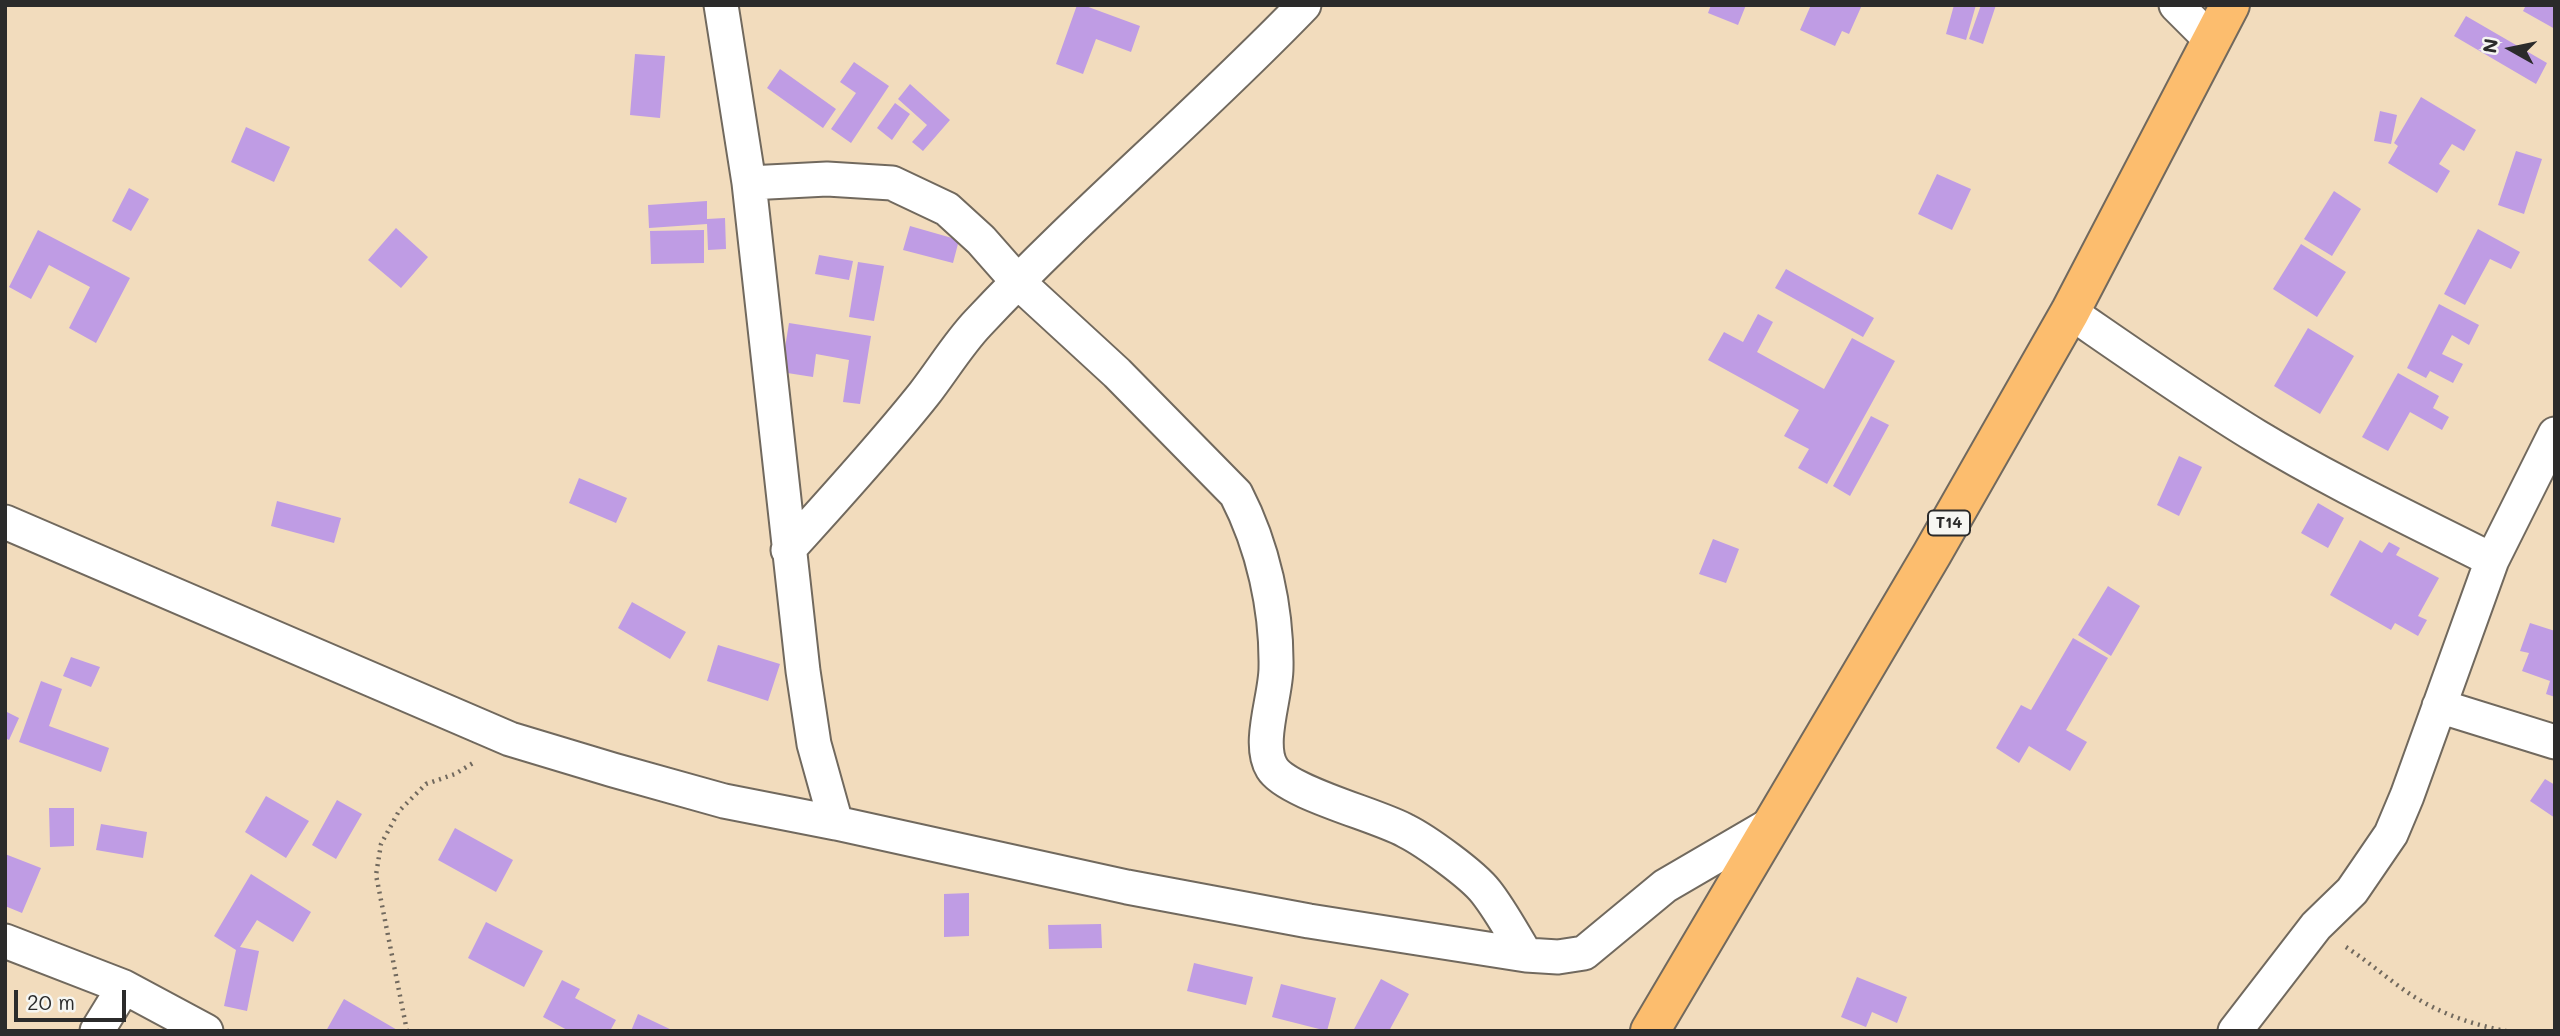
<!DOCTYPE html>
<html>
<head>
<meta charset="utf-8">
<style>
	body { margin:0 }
	#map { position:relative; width:2560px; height:1036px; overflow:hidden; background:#f2dcbd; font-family:Mali,sans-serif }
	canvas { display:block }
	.frame { position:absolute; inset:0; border:7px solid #2b2b2b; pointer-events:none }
	.north { position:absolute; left:2476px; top:14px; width:70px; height:70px; -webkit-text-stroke:5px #f6f6f2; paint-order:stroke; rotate:279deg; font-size:19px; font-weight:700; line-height:28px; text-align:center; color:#2b2b2b }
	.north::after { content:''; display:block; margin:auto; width:24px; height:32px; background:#2b2b2b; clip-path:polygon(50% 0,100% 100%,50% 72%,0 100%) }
	.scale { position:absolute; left:14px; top:990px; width:112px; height:32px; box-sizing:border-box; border:4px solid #2b2b2b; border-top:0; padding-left:9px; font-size:21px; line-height:24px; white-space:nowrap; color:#2b2b2b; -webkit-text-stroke:5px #f6f6f2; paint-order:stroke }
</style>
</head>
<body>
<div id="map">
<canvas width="2560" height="1036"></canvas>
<div class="frame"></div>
<div class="north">N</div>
<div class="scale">20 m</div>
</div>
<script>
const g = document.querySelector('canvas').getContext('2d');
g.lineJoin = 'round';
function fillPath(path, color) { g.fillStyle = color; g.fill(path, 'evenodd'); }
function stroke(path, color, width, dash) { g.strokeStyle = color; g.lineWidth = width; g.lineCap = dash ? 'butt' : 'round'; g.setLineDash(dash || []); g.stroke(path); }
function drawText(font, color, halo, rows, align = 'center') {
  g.font = font + ' Mali,sans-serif'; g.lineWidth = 7; g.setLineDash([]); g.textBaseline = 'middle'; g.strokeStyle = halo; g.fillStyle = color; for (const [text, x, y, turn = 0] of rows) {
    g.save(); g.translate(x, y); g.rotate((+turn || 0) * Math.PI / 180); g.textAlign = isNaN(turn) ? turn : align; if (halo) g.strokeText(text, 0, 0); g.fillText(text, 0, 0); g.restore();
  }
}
fillPath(new Path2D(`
	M 1077,5 L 1083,5 L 1140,26 L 1131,52 L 1096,39 L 1083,74 L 1056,64 Z
	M 1711,5 L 1746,5 L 1738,25 L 1708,13 Z
	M 1811,5 L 1862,5 L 1849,34 L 1842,31 L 1835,46 L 1800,30 Z
	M 1954,5 L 1976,5 L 1966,40 L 1946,34 Z
	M 1981,5 L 1996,5 L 1983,44 L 1969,39 Z
	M 2526,5 L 2555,5 L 2555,29 L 2523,11 Z
	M 2466,16 L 2547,63 L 2536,84 L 2454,36 Z
	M 635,54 L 665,56 L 660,118 L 630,115 Z
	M 854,62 L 889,86 L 851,143 L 831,129 L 856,93 L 840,82 Z
	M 780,69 L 836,109 L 823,128 L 767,88 Z
	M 910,84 L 950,120 L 923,151 L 912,142 L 927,125 L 898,99 Z
	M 2421,97 L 2476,130 L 2464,151 L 2452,144 L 2439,164 L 2450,171 L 2437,193 L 2388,163 L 2398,146 L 2394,143 Z
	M 895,103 L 910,114 L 892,140 L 877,128 Z
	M 2380,111 L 2397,115 L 2391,144 L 2374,141 Z
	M 246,127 L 290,147 L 274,182 L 231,162 Z
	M 2516,151 L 2542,159 L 2524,214 L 2498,205 Z
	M 1937,174 L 1971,189 L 1952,230 L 1918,214 Z
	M 129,188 L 149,199 L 131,231 L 112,221 Z
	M 2334,191 L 2361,209 L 2332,256 L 2304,239 Z
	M 707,201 L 707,219 L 725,218 L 726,249 L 708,250 L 707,224 L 649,228 L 648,205 Z
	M 910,226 L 959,240 L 953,263 L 903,250 Z
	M 396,228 L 428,257 L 401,288 L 368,260 Z
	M 2478,229 L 2520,252 L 2511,269 L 2490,259 L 2465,305 L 2444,294 Z
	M 38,230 L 130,278 L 96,343 L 69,328 L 90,287 L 49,265 L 31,299 L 9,287 Z
	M 704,230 L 704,263 L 651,264 L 650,231 Z
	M 2301,244 L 2346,272 L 2317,317 L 2273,289 Z
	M 819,255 L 853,261 L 849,280 L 815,274 Z
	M 858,262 L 884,266 L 874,321 L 849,317 Z
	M 1786,269 L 1874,318 L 1863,337 L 1775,288 Z
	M 2439,304 L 2479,325 L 2469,345 L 2452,335 L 2442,354 L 2463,364 L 2453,383 L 2430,371 L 2426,378 L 2407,368 Z
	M 1758,314 L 1773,322 L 1757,352 L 1824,389 L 1852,338 L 1895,361 L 1827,484 L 1798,468 L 1809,449 L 1784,436 L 1799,410 L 1708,360 L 1724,332 L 1743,342 Z
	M 789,323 L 871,336 L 860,404 L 843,402 L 849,360 L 816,354 L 813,377 L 781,372 Z
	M 2308,328 L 2354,356 L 2320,414 L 2274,386 Z
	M 2398,373 L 2439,396 L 2433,408 L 2449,417 L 2442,430 L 2410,412 L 2388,451 L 2362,437 Z
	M 1871,416 L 1889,425 L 1850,496 L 1833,486 Z
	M 2179,456 L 2202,467 L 2179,516 L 2157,505 Z
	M 579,478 L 627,498 L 616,523 L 569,503 Z
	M 277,501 L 341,518 L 334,543 L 271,526 Z
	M 2318,503 L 2344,518 L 2328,548 L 2301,533 Z
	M 1713,539 L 1739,549 L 1726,583 L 1699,574 Z
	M 2360,540 L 2382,553 L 2389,542 L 2400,548 L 2396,555 L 2439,578 L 2418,616 L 2427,620 L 2418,636 L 2395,623 L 2391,630 L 2330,595 Z
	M 2108,586 L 2140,606 L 2111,656 L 2078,635 Z
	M 632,602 L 686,632 L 670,659 L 618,628 Z
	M 2530,623 L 2555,631 L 2555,697 L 2546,694 L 2550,681 L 2522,671 L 2529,653 L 2520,651 Z
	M 2073,638 L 2108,658 L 2066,730 L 2087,742 L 2070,771 L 2029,746 L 2019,763 L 1996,748 L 2021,705 L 2031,710 Z
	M 718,645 L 780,664 L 768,701 L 707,681 Z
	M 71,657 L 100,667 L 91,687 L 63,676 Z
	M 41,681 L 62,689 L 49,726 L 109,748 L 101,772 L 19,742 Z
	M 5,711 L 19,718 L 9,740 L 5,738 Z
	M 2545,779 L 2555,785 L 2555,818 L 2530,801 Z
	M 266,796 L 309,821 L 286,858 L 245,832 Z
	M 337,800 L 362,814 L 336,859 L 312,845 Z
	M 49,808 L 74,808 L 74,846 L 50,847 Z
	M 101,824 L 147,832 L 143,858 L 96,850 Z
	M 455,828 L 513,860 L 496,892 L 438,860 Z
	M 5,854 L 41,868 L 22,913 L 5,906 Z
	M 251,874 L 311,912 L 293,942 L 257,920 L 240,947 L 259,951 L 247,1011 L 224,1006 L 236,950 L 214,936 Z
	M 969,893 L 969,936 L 944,937 L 944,894 Z
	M 486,922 L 543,951 L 524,987 L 468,958 Z
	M 1101,924 L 1102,948 L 1049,949 L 1048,925 Z
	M 1194,963 L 1253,977 L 1246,1005 L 1187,991 Z
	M 1857,977 L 1907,997 L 1897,1023 L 1872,1012 L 1866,1027 L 1841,1017 Z
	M 1381,979 L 1409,994 L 1389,1031 L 1353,1031 Z
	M 562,980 L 580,989 L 575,998 L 616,1020 L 610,1031 L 569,1031 L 543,1017 Z
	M 1281,984 L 1336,998 L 1327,1031 L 1272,1017 Z
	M 344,999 L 399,1031 L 326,1031 Z
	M 638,1014 L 674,1031 L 631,1031 Z`), '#bf9ce4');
const minor = new Path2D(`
	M 721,5 L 749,183 L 803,671 L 814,744 L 836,823
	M 2176,5 L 2211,40
	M 749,183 L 827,179 L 892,183 L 947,209 L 981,240 L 1018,282 L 1117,373 L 1236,494 C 1263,546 1277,609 1276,668 C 1276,696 1257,744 1272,768 C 1287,793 1378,815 1406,831 C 1426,841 1473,875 1486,892 C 1501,911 1513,934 1526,955
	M 2070,312 C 2131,354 2192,397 2256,436 C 2332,482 2413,520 2492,560
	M 5,522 L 510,739 L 613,770 L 724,801 L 836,823 L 1127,887 L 1309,921 L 1526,955 L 1558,957 L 1584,953 L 1665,886 L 1773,823
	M 788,550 C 834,499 881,448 924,394 C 942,371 958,344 978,323 C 1082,212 1199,114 1304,5
	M 2439,706 L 2555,742
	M 5,941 L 124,987 L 206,1031
	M 97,1031 L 124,987
	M 2235,1031 L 2316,926 L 2352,891 L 2391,834 L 2407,796 L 2492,560 L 2555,434`);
const trunk = new Path2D(`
	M 1650,1031 L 1932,554 L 2070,312 L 2230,5`);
stroke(minor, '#71695e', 37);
stroke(trunk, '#71695e', 42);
stroke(new Path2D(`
	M 2346,947 C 2369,962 2390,981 2413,996 C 2441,1014 2474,1025 2506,1031
	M 407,1031 L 376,875 L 381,844 L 399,811 L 426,784 L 455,774 L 473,763`), '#71695e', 4.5, [2, 5]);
stroke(minor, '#fff', 33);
stroke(trunk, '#fcbd6e', 38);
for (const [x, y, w] of [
	[1949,523,42]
]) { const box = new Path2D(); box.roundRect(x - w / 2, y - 12.5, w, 25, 5); g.fillStyle = '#f6f6f2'; g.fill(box); stroke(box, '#2b2b2b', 2); }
drawText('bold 16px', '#2b2b2b', null, [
	["T14",1949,523]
]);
</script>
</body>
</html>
